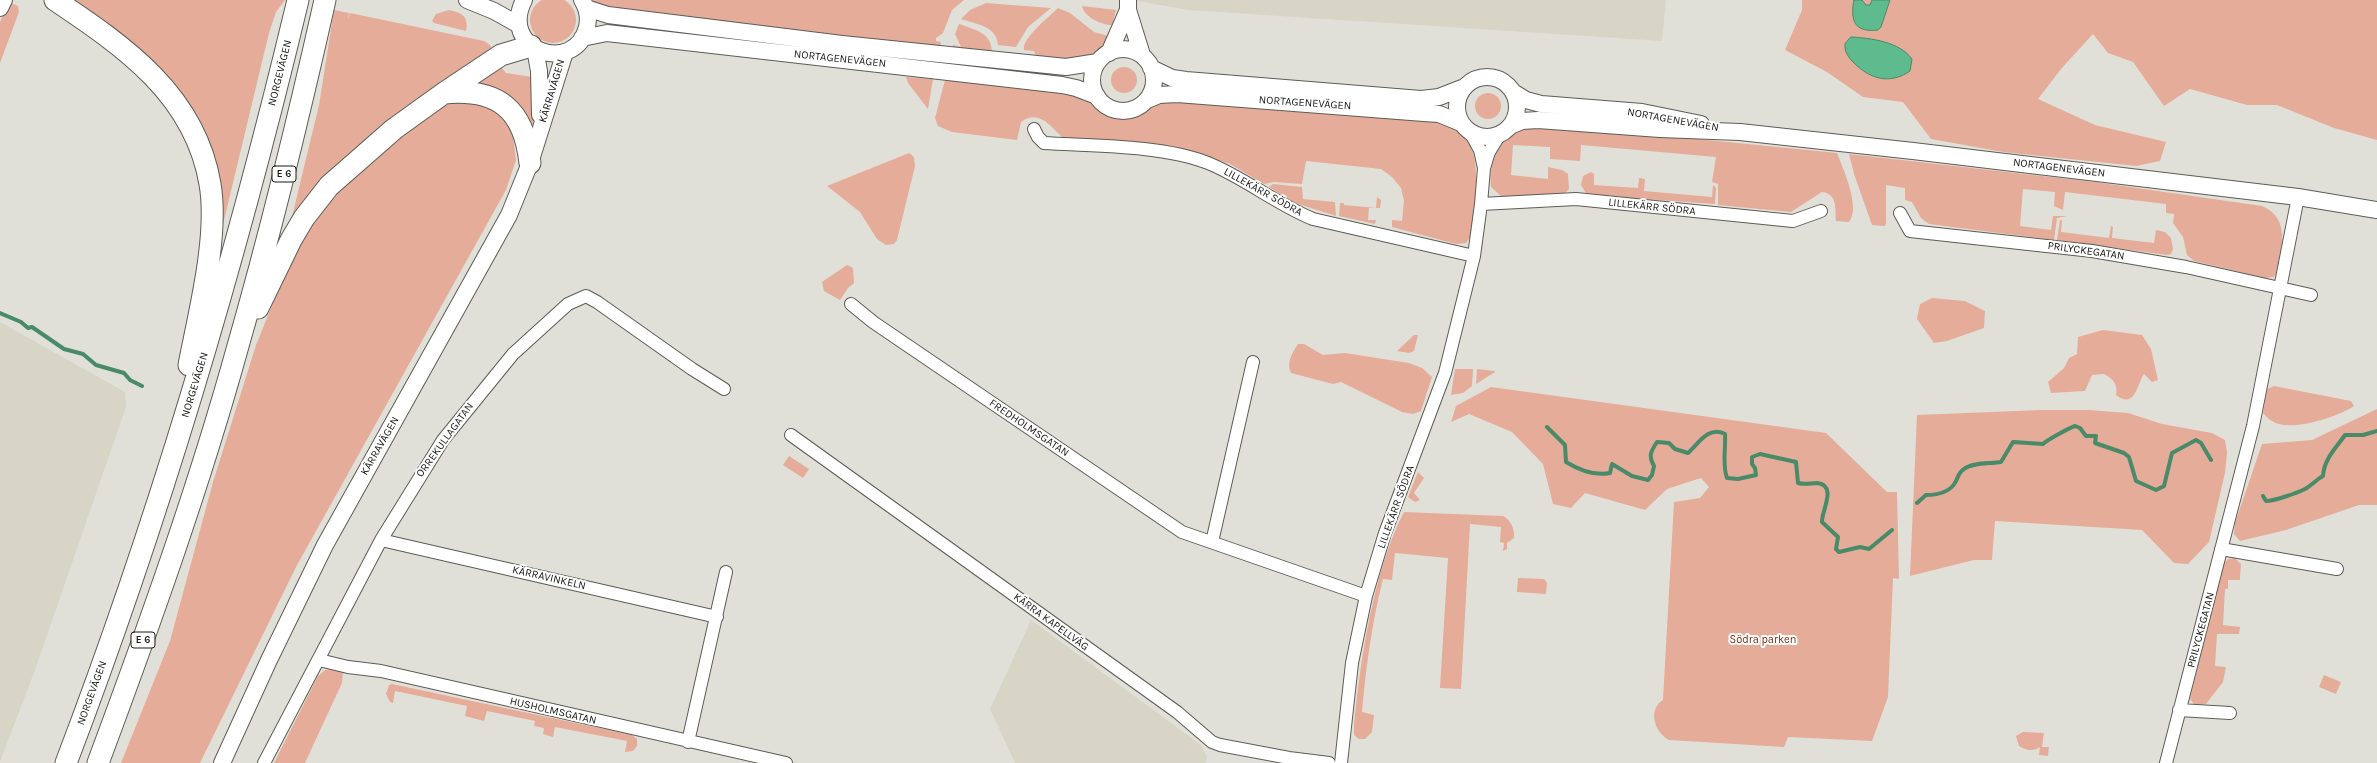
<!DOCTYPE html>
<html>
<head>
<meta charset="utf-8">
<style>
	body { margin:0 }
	canvas { display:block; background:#e1e0d8 }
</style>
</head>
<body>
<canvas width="2377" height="763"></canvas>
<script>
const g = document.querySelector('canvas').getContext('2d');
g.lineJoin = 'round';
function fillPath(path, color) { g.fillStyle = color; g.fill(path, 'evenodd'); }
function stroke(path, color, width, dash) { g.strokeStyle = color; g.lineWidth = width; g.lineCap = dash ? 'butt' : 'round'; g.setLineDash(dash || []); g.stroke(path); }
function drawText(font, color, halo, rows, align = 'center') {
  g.font = font + ' Karla,sans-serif'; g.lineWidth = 4; g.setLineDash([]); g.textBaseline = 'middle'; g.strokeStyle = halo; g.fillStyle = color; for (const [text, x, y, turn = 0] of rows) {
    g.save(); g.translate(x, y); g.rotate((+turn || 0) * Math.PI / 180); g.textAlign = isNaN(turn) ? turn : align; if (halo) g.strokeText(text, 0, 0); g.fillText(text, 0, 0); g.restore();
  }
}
fillPath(new Path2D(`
	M 1132,0 L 1666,0 L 1662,41 L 1188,10 Z
	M 0,322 L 125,392 L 126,407 L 35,670 L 0,762 Z
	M 1031,620 L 1201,745 L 1207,757 L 1206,763 L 1015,763 L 990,709 Z`), '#d8d5c7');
fillPath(new Path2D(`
	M530 20a23 23 0 1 1 46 0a23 23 0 1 1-46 0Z
	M 67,0 L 285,0 L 276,12 L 269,33 L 219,241 L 204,140 Z
	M 591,0 L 964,0 L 952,10 L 943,33 L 936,38 L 936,41 L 941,42 L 940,48 L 603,8 Z
	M 1802,0 L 2377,0 L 2377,140 L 2334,128 L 2277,105 L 2247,105 L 2190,89 L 2164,106 L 2133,62 L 2108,53 L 2093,34 L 2061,69 L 2038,99 L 2095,125 L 2166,142 L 2160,161 L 2136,166 L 2003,152 L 1931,139 L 1903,102 L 1863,97 L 1827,72 L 1785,50 L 1802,10 Z
	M 11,3 L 18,6 L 19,12 L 0,63 L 0,22 L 7,5 Z
	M 986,3 L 1051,8 L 1028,27 L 1016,47 L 998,45 C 997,26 976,24 961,19 L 970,10 Z
	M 1082,6 L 1116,10 L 1112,25 C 1101,25 1084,17 1082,6 Z
	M 1058,8 L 1070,13 L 1094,32 L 1112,37 C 1089,67 1069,59 1036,57 L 1034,51 L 1024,50 C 1021,39 1050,16 1058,8 Z
	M 334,10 L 349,13 L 348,20 L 350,13 L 484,41 L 490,45 L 494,52 L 290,225 L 319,105 Z
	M 449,10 C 462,13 469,16 466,31 L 434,23 L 432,21 L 436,14 Z
	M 959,24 C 975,30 992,32 992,53 L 952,48 L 953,45 L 961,47 L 955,34 Z
	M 499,64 L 506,73 L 532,77 L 535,114 L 531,129 L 474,84 Z
	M1111 80a13 13 0 1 1 26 0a13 13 0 1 1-26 0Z
	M 906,77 L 933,79 L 928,109 L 908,83 Z
	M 945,80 L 1071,92 L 1095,103 L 1107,113 L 1120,116 L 1134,115 L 1159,103 L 1178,101 L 1429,118 C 1437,120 1448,121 1455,125 C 1487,145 1474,206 1471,236 L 1466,243 L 1456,244 L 1392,227 L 1392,220 L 1402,221 L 1404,201 L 1401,188 L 1392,177 L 1381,169 L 1306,161 L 1302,184 L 1274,182 L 1264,184 L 1230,164 L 1199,154 L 1062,137 C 1050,126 1039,109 1021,122 L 1017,140 L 952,132 L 938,126 L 935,118 Z
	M1475 106a13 13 0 1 1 26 0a13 13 0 1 1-26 0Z
	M 473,99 L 495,109 L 512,129 L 516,160 L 506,190 L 296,567 L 200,763 L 121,763 L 170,641 L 213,482 L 256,345 L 288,266 L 310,228 L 334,196 L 380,154 L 419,122 L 448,103 Z
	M 1523,126 L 1698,139 L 1837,153 C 1843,169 1861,207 1849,222 L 1836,221 C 1835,209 1838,194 1822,192 L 1791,212 L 1718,205 L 1718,184 L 1712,182 L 1716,157 L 1581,145 L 1580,161 L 1550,159 L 1550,147 L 1513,145 L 1511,175 L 1548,179 L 1548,167 L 1562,170 L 1568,174 L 1569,189 L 1563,195 L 1502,197 L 1491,187 C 1488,161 1500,138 1523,126 Z
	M 909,153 L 914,157 L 915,166 L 897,240 L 894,244 L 886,245 L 877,239 L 860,212 L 827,186 Z
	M 1849,154 L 2095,182 L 2262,206 C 2283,215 2284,233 2281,253 C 2280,262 2279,270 2274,277 L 2265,278 L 2194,261 L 2187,255 L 2183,237 L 2173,223 L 2174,214 L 2166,213 L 2166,204 L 2065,192 L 2063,210 L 2054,206 L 2055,192 L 2023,189 L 2020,226 L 2051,230 L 2053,216 L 2067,216 L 2057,218 L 2054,240 L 1929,224 L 1921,218 L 1912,202 L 1905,200 L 1905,188 L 1886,185 L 1886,223 L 1885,226 L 1872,225 L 1854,174 Z
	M 1591,172 L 1594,174 L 1594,185 L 1638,188 L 1639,178 L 1645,179 L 1644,191 L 1712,197 L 1713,185 L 1716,188 L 1715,204 L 1587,195 L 1581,185 L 1583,176 Z
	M 1273,184 L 1302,187 L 1303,199 L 1335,202 L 1336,216 L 1292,202 L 1269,187 Z
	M 1377,197 L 1381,200 L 1380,208 L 1369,208 L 1368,220 L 1376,220 L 1375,224 L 1339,216 L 1340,203 L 1344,203 L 1344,205 L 1376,208 Z
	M 2060,220 L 2062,220 L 2061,232 L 2109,238 L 2111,226 L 2113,227 L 2112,238 L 2154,243 L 2156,230 L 2165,232 L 2171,238 L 2173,249 L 2171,254 L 2167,255 L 2057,240 Z
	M 847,265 L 853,268 L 854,283 L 848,288 L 840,300 L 824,291 L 822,282 Z
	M 1932,298 L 1965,301 L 1985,311 L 1984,328 L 1947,341 L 1934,343 L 1917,319 L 1920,304 Z
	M 2103,330 L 2142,335 L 2151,349 L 2158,380 L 2152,382 L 2144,374 C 2137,384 2135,410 2116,395 C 2118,384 2113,379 2104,374 L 2092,375 L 2085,391 L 2051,393 L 2048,382 L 2064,368 L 2069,358 L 2077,354 L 2078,337 Z
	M 1414,335 L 1418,335 L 1414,351 L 1409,353 L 1397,351 Z
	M 1298,344 L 1304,344 L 1323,355 L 1345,353 L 1409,363 L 1422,368 L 1432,377 L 1421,411 L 1413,414 L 1402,412 L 1341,382 L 1333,384 L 1291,373 C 1286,362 1292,354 1298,344 Z
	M 1455,369 L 1473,369 L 1472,386 L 1463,393 L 1451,395 Z
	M 1477,369 L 1495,371 L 1495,372 L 1476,384 Z
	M 2274,386 L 2351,401 L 2354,406 C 2338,417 2289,433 2272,421 C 2268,419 2265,415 2263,413 L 2267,389 Z
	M 1491,387 L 1826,433 L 1887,492 L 1897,492 L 1899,579 L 1893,578 L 1888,697 L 1872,741 L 1788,737 L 1784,747 L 1669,740 C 1655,733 1647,710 1663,700 L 1674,502 L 1700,498 L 1709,487 L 1701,478 L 1667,489 L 1645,510 L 1585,493 L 1571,508 L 1553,504 L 1543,464 L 1512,432 L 1469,414 L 1451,422 L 1456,406 Z
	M 2377,409 L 2377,505 L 2359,505 L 2286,530 L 2240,541 L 2234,534 L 2235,523 L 2262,444 L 2312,440 Z
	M 2041,410 L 2089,410 L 2128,413 L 2162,424 L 2212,433 L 2225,440 L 2227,452 L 2225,473 L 2209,542 L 2188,564 L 2174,563 L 2142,530 L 1995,521 L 1992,560 L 1974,560 L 1910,576 L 1917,415 Z
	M 789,456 L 809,469 L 803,478 L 783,465 Z
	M 1418,472 L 1424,478 L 1414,493 L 1420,500 L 1415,502 L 1408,497 Z
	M 1404,512 L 1503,516 C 1511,520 1515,530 1514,538 L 1507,543 L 1507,549 L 1503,551 L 1504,543 L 1500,542 L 1501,527 L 1470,524 L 1461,689 L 1440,688 L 1448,558 L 1395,553 L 1392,580 L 1383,579 C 1372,622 1366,667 1362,712 L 1374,715 L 1372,732 L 1365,739 L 1359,739 L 1354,735 L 1354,725 C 1360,661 1374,569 1404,512 Z
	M 2235,558 L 2241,564 L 2240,578 L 2240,580 L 2228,580 L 2228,589 L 2225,589 L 2223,625 L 2240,627 L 2239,634 L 2217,634 L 2215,666 L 2226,667 L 2223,682 L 2206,704 L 2195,705 L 2190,699 L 2223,565 L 2228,559 Z
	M 1518,578 L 1544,579 L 1547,583 L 1546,594 L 1517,592 Z
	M 332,669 L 343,672 L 342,683 L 305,763 L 274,763 L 318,676 L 325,670 Z
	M 2324,675 L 2341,682 L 2336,694 L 2319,687 Z
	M 392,684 L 632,735 L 637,739 L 637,746 L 633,751 L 625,752 L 627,741 L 555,727 L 553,737 L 543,734 L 544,728 L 534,726 L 535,721 L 487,711 L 484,721 L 465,716 L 467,706 L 395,691 L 393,703 L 390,702 L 386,694 L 389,685 Z
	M 2023,732 L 2044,733 L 2042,747 L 2049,747 L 2048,756 L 2039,755 L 2040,747 C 2034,752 2024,750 2019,746 L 2016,736 Z`), '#e5ac9a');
const water = new Path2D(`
	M 1854,0 L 1862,0 L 1866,5 L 1870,5 L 1872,0 L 1890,0 L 1881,27 L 1878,30 C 1854,33 1850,20 1854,0 Z
	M 1851,37 C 1871,38 1900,42 1912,59 L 1910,71 C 1890,85 1870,79 1854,63 C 1849,58 1844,52 1845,44 Z`);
fillPath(water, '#5ebb8d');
stroke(water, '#498a69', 1);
stroke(new Path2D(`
	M 0,313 L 21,322 L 28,328 L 32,327 L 64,349 L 83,354 L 96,365 L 124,373 L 130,380 L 142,386
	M 1547,427 L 1565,445 L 1566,462 C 1579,470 1595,476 1610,473 L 1612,464 L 1632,476 L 1648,480 L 1652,475 L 1654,466 C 1648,456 1651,451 1657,442 L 1669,443 L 1675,449 L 1688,453 C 1698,444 1709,425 1725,434 C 1726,448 1722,465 1727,478 L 1738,479 L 1756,475 L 1755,468 L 1752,464 L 1752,457 L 1760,454 L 1796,462 L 1798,483 C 1805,485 1811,483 1817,483 C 1838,485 1821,512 1822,522 L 1838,537 L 1836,549 L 1839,552 L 1860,547 L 1869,549 L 1892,530
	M 2263,496 L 2266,501 C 2274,501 2297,493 2305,489 C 2311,486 2317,479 2323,476 C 2324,459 2336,448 2345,435 L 2363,435 L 2377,431
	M 1917,503 L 1926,495 C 1937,495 1951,492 1956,481 C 1958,477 1959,472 1964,469 C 1973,462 1990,464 2001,462 L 2013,442 L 2043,444 C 2047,440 2069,428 2075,426 L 2080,428 L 2086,436 L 2096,436 L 2095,443 L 2124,453 L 2129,457 L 2136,481 L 2156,490 L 2164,486 L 2172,453 L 2196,440 L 2201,443 L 2211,460`), '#498a69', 4);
const street = new Path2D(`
	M 1034,129 L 1038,137 L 1044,143 C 1094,146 1162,145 1208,163 C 1245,178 1276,204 1313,219 L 1474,256
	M 1470,132 L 1480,150 L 1484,168
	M 1481,204 L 1576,199 L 1793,221 L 1821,211
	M 1900,213 L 1910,231 L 2092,251 L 2186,267 L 2311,295
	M 851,304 L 873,322 L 1182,532 L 1366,596
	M 791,435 L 1177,712 L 1212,742 L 1220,745 L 1289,758 L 1329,763
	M 381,540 L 717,617
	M 1212,542 L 1253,362
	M 2221,549 L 2337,569
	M 319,660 L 348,667 L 381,671 L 786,763
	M 2179,710 L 2230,713
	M 688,742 L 726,572
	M 264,763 L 381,540 L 443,440 L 513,354 L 568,304 L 586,296 L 597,302 L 692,369 L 724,389
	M 1341,763 L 1352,663 L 1366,596 L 1385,533 L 1445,373 L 1474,256 L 1481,204 L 1484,168 L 1489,152 L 1500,134
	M 2166,763 L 2253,426 L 2298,197`);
const secondary = new Path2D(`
	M 467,0 L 494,11 L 519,25
	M 524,0 C 498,51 575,76 587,27 C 589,18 587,8 582,0
	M 1128,0 L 1128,10 L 1142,55
	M 0,8 L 4,0
	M 586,8 L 608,15 L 842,44 L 1066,67 L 1098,62
	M 582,38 L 607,33 L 1062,85 L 1076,88 L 1097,96
	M 535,49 L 539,71 L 540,115
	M1092 80a31 31 0 1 1 62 0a31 31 0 1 1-62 0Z
	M 1109,53 L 1128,10
	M 1151,68 L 1172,78 L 1186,80 L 1421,99 L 1439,97 L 1462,88
	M1457 107a30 30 0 1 1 60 0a30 30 0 1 1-60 0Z
	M 1513,92 L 1526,100 L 1541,104 L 1642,112 L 1701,124
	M 1147,100 L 1159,95 L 1177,94 L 1424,113 L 1439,114 L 1461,123
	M 1510,126 L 1522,121 L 1538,120 L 1660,129 L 1740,132 L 1913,151 L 2298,197 L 2377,210
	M 222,763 L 269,660 L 325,545 L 509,215 L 530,163 L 565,52`);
const highway = new Path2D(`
	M 55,0 C 125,47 195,95 210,184 C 219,236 199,313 189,365
	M 444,93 C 498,88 524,109 530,163
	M 258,308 L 291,240 L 304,218 L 329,186 L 394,129 L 444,93 L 501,55 L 531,46
	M 66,763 C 161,514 236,259 298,0
	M 98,763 C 149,626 199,487 238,346 C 271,231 299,116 325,0`);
stroke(street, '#5d5c56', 14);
stroke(secondary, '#5d5c56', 18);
stroke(highway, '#5d5c56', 23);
stroke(street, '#fff', 12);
stroke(secondary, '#fff', 16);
stroke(highway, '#fff', 21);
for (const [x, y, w] of [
	[284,174,24],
	[143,640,24]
]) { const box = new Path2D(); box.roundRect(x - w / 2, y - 8, w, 16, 3); g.fillStyle = '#fff'; g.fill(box); stroke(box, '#181815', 1); }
drawText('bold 10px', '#181815', null, [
	["E 6",284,174],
	["E 6",143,640]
]);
drawText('11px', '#181815', '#fff', [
	["NORTAGENEVÄGEN",840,59,6],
	["NORGEVÄGEN",280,73,-76],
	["KÄRRAVÄGEN",552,91,-73],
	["NORTAGENEVÄGEN",1305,103,4],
	["NORTAGENEVÄGEN",1673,120,10],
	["NORTAGENEVÄGEN",2059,168,7],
	["LILLEKÄRR SÖDRA",1263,192,29],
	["LILLEKÄRR SÖDRA",1652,207,6],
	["PRILYCKEGATAN",2086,251,8],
	["NORGEVÄGEN",195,385,-73],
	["FREDHOLMSGATAN",1029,428,34],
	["ORREKULLAGATAN",445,440,-54],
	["KÄRRAVÄGEN",380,446,-60],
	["LILLEKÄRR SÖDRA",1396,507,-70],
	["KÄRRAVINKELN",549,578,13],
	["KÄRRA KAPELLVÄG",1051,622,36],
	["PRILYCKEGATAN",2201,630,-75],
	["NORGEVÄGEN",92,693,-70],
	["HUSHOLMSGATAN",553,711,13]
]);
drawText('11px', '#7a2d13', '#fff', [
	["Södra parken",1763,640]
]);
</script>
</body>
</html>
